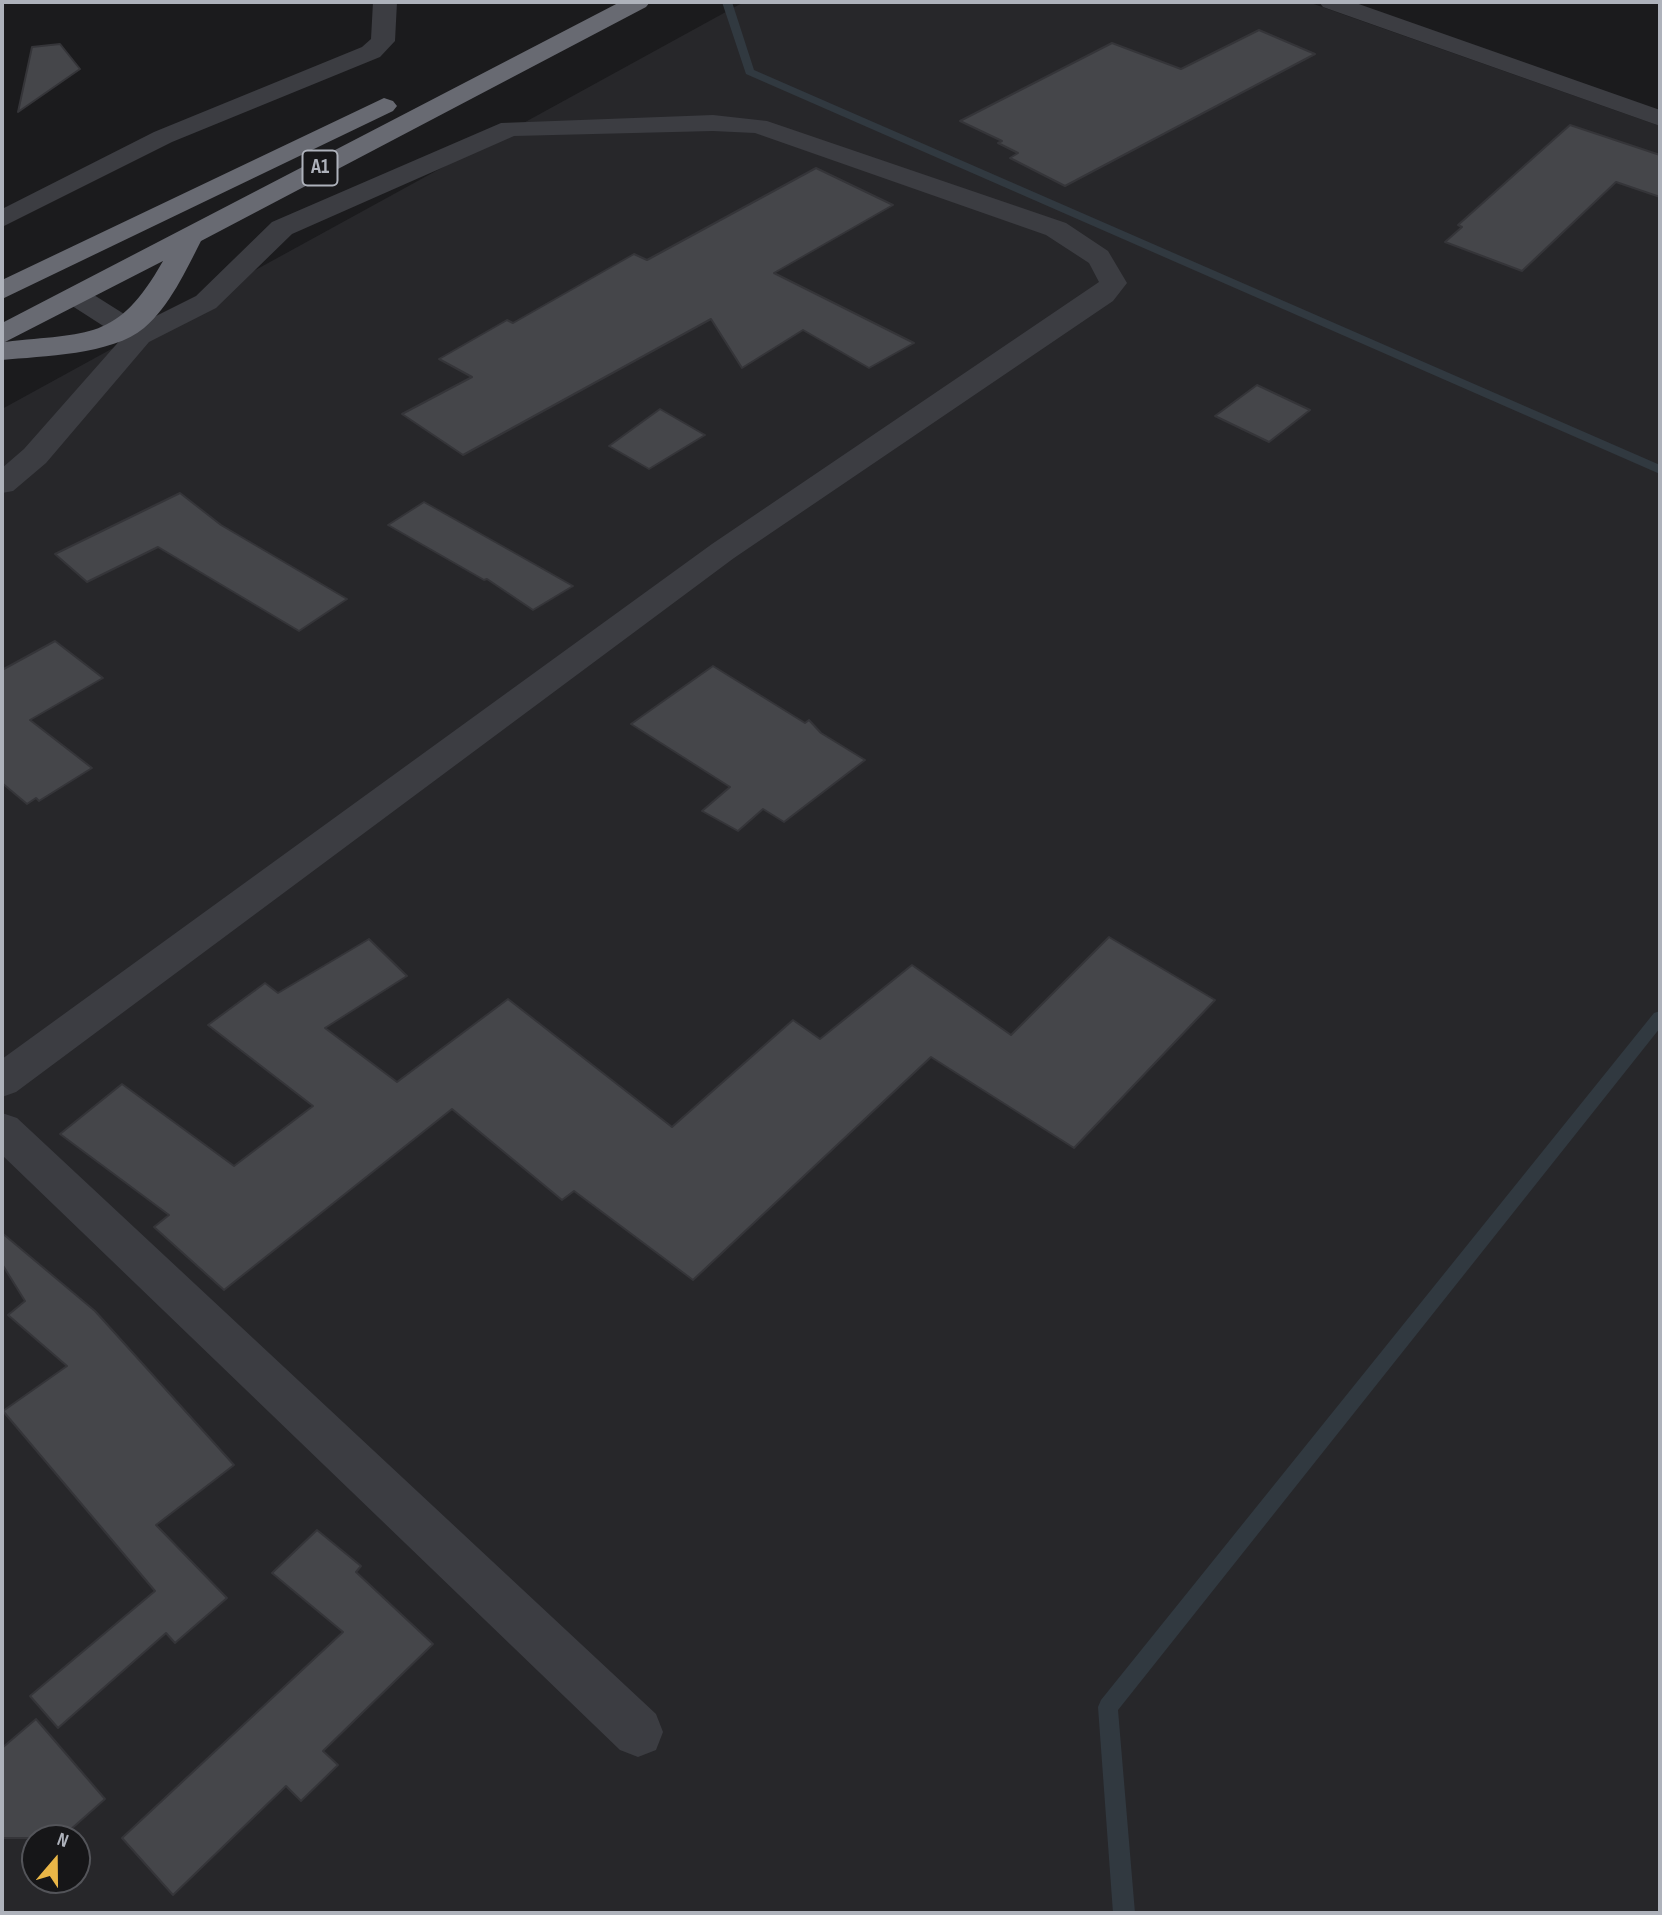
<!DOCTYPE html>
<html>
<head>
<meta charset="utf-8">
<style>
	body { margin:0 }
	#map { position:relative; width:1662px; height:1915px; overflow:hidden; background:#1b1b1d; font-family:"Sofia Sans Condensed",sans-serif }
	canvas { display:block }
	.frame { position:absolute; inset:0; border:4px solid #aeb2bb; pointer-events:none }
	.north { position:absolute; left:21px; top:1824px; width:70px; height:70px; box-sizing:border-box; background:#161618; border:2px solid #535459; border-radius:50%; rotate:20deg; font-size:19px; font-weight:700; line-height:28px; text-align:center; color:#aeb2bb }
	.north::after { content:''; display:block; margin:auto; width:24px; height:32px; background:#e9b647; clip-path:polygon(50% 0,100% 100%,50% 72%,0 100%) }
</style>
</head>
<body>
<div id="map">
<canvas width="1662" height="1915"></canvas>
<div class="frame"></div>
<div class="north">N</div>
</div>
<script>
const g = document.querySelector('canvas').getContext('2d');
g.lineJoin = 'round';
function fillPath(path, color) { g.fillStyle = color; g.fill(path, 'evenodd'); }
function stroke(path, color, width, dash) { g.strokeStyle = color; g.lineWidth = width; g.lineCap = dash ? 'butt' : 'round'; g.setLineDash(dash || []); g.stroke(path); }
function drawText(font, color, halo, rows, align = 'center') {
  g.font = font + ' "Sofia Sans Condensed",sans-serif'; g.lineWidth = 5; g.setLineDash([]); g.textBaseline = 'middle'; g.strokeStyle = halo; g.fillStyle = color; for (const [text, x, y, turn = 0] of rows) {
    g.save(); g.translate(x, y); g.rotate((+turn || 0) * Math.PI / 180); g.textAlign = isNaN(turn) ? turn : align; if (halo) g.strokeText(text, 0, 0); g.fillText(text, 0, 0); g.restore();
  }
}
fillPath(new Path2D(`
	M 744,2 L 1308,2 L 1660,126 L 1660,1913 L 2,1913 L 2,409 ZM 35,1838 L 77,1838 L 77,1880 L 35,1880 Z`), '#27272a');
fillPath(new Path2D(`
	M 722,2 L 732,2 L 754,70 L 1660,465 L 1660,474 L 746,74 Z
	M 1660,1011 L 1660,1028 L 1118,1710 L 1135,1913 L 1113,1913 L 1098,1707 L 1101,1700 L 1654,1013 Z`), '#313940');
const building = new Path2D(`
	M 1259,30 L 1315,54 L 1065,186 L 1010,158 L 1018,153 L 998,143 L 1002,141 L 960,121 L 1112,43 L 1181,69 Z
	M 60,44 L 80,69 L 18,112 L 32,47 Z
	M 1570,125 L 1660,155 L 1660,197 L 1616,182 L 1522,271 L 1445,242 L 1462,227 L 1458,225 Z
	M 816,168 L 893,205 L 774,273 L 914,343 L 869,368 L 803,330 L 742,368 L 711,319 L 463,455 L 402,414 L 472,377 L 439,359 L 507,320 L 513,323 L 634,254 L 647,260 Z
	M 1257,385 L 1310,410 L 1269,442 L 1215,416 Z
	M 660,409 L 705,435 L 649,469 L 609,446 Z
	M 180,493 L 221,525 L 347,599 L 299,631 L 158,547 L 87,582 L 55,554 Z
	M 424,502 L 520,556 L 573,586 L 533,610 L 487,579 L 484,580 L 388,525 Z
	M 55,641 L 103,678 L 30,720 L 92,768 L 39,801 L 36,798 L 27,804 L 2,783 L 2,670 Z
	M 713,666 L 805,723 L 809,720 L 821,733 L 865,760 L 784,822 L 763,809 L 738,831 L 702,811 L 730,787 L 631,724 Z
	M 1109,937 L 1215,1000 L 1074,1148 L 931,1057 L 693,1280 L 574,1191 L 562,1200 L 452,1109 L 224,1290 L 154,1227 L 169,1215 L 60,1134 L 122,1084 L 234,1166 L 313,1106 L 208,1025 L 265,983 L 278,993 L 369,939 L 407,976 L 325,1028 L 397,1082 L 508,999 L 672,1127 L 793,1020 L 820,1039 L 912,965 L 1011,1035 Z
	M 2,1233 L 95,1311 L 234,1465 L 156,1525 L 227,1598 L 175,1643 L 166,1633 L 58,1728 L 30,1696 L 155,1591 L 3,1411 L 67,1366 L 8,1315 L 25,1301 L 2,1264 Z
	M 317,1530 L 361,1566 L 356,1572 L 433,1644 L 323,1751 L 338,1765 L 301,1801 L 286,1786 L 173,1895 L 122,1838 L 343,1632 L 272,1573 Z
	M 36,1719 L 105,1799 L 61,1838 L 2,1838 L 2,1748 Z`);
fillPath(building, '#45464a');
stroke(building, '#353539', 2);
fillPath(new Path2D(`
	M 373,2 L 397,2 L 395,41 L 380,57 L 172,142 L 2,227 L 2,209 L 154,132 L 362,47 L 371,39 Z
	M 1319,2 L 1353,2 L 1660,110 L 1660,126 L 1323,7 Z
	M 713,115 L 767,121 L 1066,223 L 1108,251 L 1127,283 L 1113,301 L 734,558 L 16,1092 L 2,1097 L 2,1059 L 712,544 L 1099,282 L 1089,263 L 1046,235 L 755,133 L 713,131 L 514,136 L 292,234 L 216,308 L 149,342 L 46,463 L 13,491 L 2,493 L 2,468 L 24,449 L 122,338 L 66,302 L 62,296 L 66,290 L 76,288 L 86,290 L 140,324 L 196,296 L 272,222 L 501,123 Z
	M 2,1113 L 17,1118 L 656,1714 L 663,1732 L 656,1750 L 638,1757 L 620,1750 L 2,1155 Z`), '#3c3d42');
fillPath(new Path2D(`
	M 620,2 L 650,2 L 646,7 L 201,241 C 186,270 170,306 144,328 C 112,355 42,356 2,360 L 2,323 ZM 163,261 C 117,342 89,332 5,342 Z
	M 384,98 L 393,101 L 397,106 L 393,111 L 2,299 L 2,280 Z`), '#686a72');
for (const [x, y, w] of [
	[320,168,35]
]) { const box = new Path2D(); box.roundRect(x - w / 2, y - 17.5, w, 35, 5); g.fillStyle = '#161618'; g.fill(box); stroke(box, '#aeb2bb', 2); }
drawText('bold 21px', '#aeb2bb', null, [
	["A1",320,168]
]);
</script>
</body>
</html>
